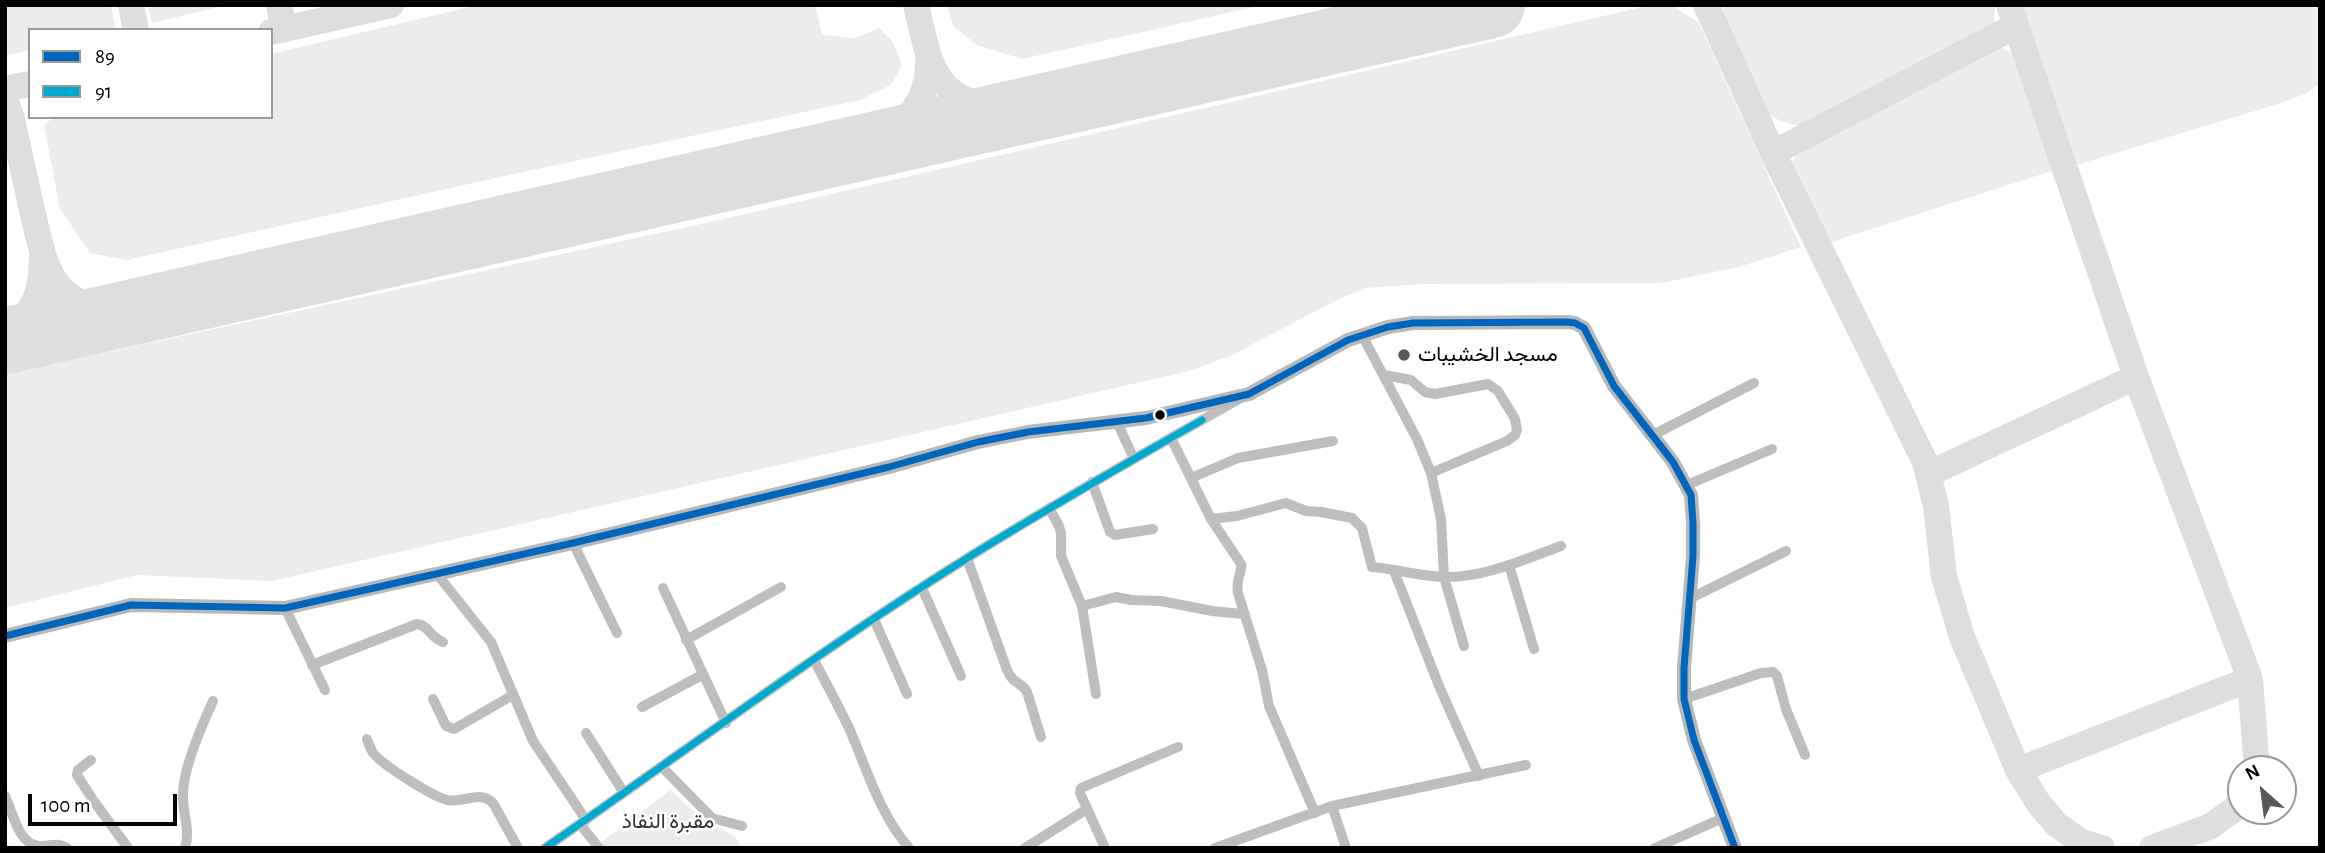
<!DOCTYPE html>
<html>
<head>
<meta charset="utf-8">
<style>
	body { margin:0 }
	#map { position:relative; width:2325px; height:853px; overflow:hidden; background:#fff; font-family:"Alegreya Sans",sans-serif }
	canvas { display:block }
	.frame { position:absolute; inset:0; border:7px solid #000; pointer-events:none }
	.legend { position:absolute; left:28px; top:28px; width:245px; height:91px; box-sizing:border-box; background:#fff; border:2px solid #999; margin:0; padding:9px 12px; list-style:none; font-size:21px; color:#000 }
	.legend li { display:flex; align-items:center; gap:14px; height:35px }
	.legend b { width:35px; border:2px solid #999 }
	.north { position:absolute; left:2227px; top:755px; width:70px; height:70px; box-sizing:border-box; background:#fff; border:2px solid #999; border-radius:50%; rotate:332deg; font-size:19px; font-weight:700; line-height:28px; text-align:center; color:#000 }
	.north::after { content:''; display:block; margin:auto; width:24px; height:32px; background:#595959; clip-path:polygon(50% 0,100% 100%,50% 72%,0 100%) }
	.scale { position:absolute; left:28px; top:794px; width:149px; height:32px; box-sizing:border-box; border:4px solid #000; border-top:0; padding-left:9px; font-size:21px; line-height:24px; white-space:nowrap; color:#000; -webkit-text-stroke:5px #fff; paint-order:stroke }
</style>
</head>
<body>
<div id="map">
<canvas width="2325" height="853"></canvas>
<div class="frame"></div>
<ul class="legend">
<li><b style="height:9px;background:#0065bd"></b>89</li>
<li><b style="height:9px;background:#00a9ce"></b>91</li>
</ul>
<div class="north">N</div>
<div class="scale">100 m</div>
</div>
<script>
const g = document.querySelector('canvas').getContext('2d');
g.lineJoin = 'round';
function fillPath(path, color) { g.fillStyle = color; g.fill(path, 'evenodd'); }
function stroke(path, color, width, dash) { g.strokeStyle = color; g.lineWidth = width; g.lineCap = dash ? 'butt' : 'round'; g.setLineDash(dash || []); g.stroke(path); }
function drawText(font, color, halo, rows, align = 'center') {
  g.font = font + ' "Alegreya Sans",Vazirmatn,sans-serif'; g.lineWidth = 5; g.setLineDash([]); g.textBaseline = 'middle'; g.strokeStyle = halo; g.fillStyle = color; for (const [text, x, y, turn = 0] of rows) {
    g.save(); g.translate(x, y); g.rotate((+turn || 0) * Math.PI / 180); g.textAlign = isNaN(turn) ? turn : align; if (halo) g.strokeText(text, 0, 0); g.fillText(text, 0, 0); g.restore();
  }
}
fillPath(new Path2D(`
	M 5,5 L 111,5 L 115,25 L 112,30 L 30,30 L 30,50 L 5,56 Z
	M 148,5 L 227,5 L 152,23 Z
	M 478,5 L 815,5 L 822,35 L 854,38 L 879,28 L 893,42 L 902,65 L 891,85 L 860,100 L 523,172 L 127,260 L 90,253 L 60,209 L 44,125 L 54,117 L 271,117 L 271,54 Z
	M 947,5 L 1263,5 L 1022,59 L 977,45 L 954,27 Z
	M 1651,5 L 1672,5 L 1699,23 L 1801,247 L 1739,267 L 1661,283 L 1421,284 L 1364,288 L 1333,302 L 1230,356 L 1189,371 L 272,581 L 137,575 L 5,608 L 5,374 L 715,221 Z
	M 1725,5 L 1995,5 L 1994,22 L 1803,126 C 1787,124 1774,120 1763,109 L 1720,22 Z
	M 2022,5 L 2320,5 L 2320,84 L 2305,94 L 2278,104 L 2073,166 Z
	M 2001,47 L 2011,53 L 2017,60 L 2058,169 L 1828,243 L 1793,177 L 1791,165 L 1800,147 L 1986,48 Z
	M 670,790 L 700,817 L 735,837 L 743,848 L 604,848 L 600,843 Z`), '#ececec');
stroke(new Path2D(`
	M 131,5 L 136,30
	M 279,5 L 284,29
	M 916,5 C 933,79 936,101 1017,112
	M 1706,5 L 1773,153 L 1925,462 L 1936,506 L 1944,577 L 1962,637 L 2018,770 L 2039,804 L 2057,825 L 2082,842 L 2102,848
	M 2009,5 L 2136,377 L 2250,679 L 2257,769
	M 271,32 L 391,5
	M 5,89 L 30,84
	M 5,99 L 11,115 C 18,146 25,178 32,210 C 48,281 54,308 134,312
	M 873,144 C 908,123 930,100 928,57
	M 1773,153 L 2015,26
	M 5,337 C 34,307 41,300 42,257
	M 1928,474 L 2136,377
	M 2018,770 L 2250,679
	M 2152,848 L 2211,826 L 2241,804`), '#dedede', 26);
stroke(new Path2D(`
	M 5,341 L 1492,5`), '#dedede', 66);
stroke(new Path2D(`
	M 1362,335 L 1417,439 L 1431,473 L 1441,519 L 1444,577 L 1464,646
	M 1384,375 L 1411,380 L 1425,392 L 1435,394 L 1488,384 L 1498,391 L 1515,419 L 1517,430 L 1515,435 L 1507,441 L 1431,473
	M 1117,422 L 1134,459
	M 1653,435 L 1754,383
	M 1171,438 L 1211,519 L 1241,564 C 1243,573 1235,578 1238,593 L 1262,670 L 1269,706 L 1315,813
	M 1191,478 L 1238,458 L 1333,441
	M 1092,482 L 1110,532 L 1115,535 L 1153,529
	M 1687,485 L 1772,449
	M 1049,508 L 1059,526 L 1061,533 L 1061,556 L 1082,606 L 1096,694
	M 1211,519 L 1237,516 L 1286,503 L 1306,511 L 1321,512 L 1352,518 L 1362,528 L 1372,567 C 1397,569 1422,577 1447,577 C 1486,577 1525,559 1561,546
	M 573,543 L 617,633
	M 967,558 L 1007,670 C 1014,686 1020,680 1027,692 L 1041,737
	M 1509,565 L 1534,649
	M 1394,571 L 1439,686 L 1479,776
	M 437,574 L 491,642 L 533,741 L 586,820
	M 663,588 L 726,723
	M 922,588 L 961,676
	M 1689,599 L 1786,551
	M 1082,606 L 1116,597 L 1131,600 L 1161,601 L 1212,611 L 1243,614
	M 285,608 L 325,690
	M 874,619 L 907,694
	M 686,640 L 781,587
	M 814,660 C 826,683 838,705 849,728 C 867,769 879,813 909,848
	M 312,665 L 417,624 C 429,625 430,638 443,642
	M 433,699 L 446,726 L 454,729 L 513,695
	M 1684,699 L 1761,673 L 1773,672 L 1777,676 L 1786,709 L 1805,755
	M 642,707 L 702,675
	M 586,733 L 624,793
	M 367,739 C 369,744 370,749 374,754 C 384,766 432,796 447,800 C 464,804 479,789 493,803 L 518,848
	M 91,760 L 78,770 L 77,775 L 93,800 L 128,848
	M 662,767 L 712,818 L 742,826
	M 5,796 C 14,815 19,849 44,846 C 53,845 59,843 67,848
	M 1332,806 L 1346,848
	M 580,824 L 599,848
	M 185,848 C 191,831 182,812 183,794 C 183,769 202,725 213,701
	M 545,848 C 686,751 824,647 969,557 C 1057,502 1148,451 1239,399
	M 1025,848 L 1087,809
	M 1105,848 L 1080,793 L 1081,788 L 1178,747
	M 1215,848 L 1332,806 L 1526,765
	M 1655,848 L 1723,818`), '#bebebe', 10);
stroke(new Path2D(`
	M 5,636 L 131,605 L 285,608 L 573,543 L 889,467 L 978,442 L 1028,432 L 1146,418 L 1249,394 L 1348,340 L 1388,327 L 1413,323 L 1567,322 L 1575,323 L 1584,328 L 1614,386 L 1673,462 L 1691,495 L 1693,523 L 1693,556 L 1684,668 L 1684,699 L 1694,740 L 1735,848`), '#b8b8b8', 14);
stroke(new Path2D(`
	M 5,636 L 131,605 L 285,608 L 573,543 L 889,467 L 978,442 L 1028,432 L 1146,418 L 1249,394 L 1348,340 L 1388,327 L 1413,323 L 1567,322 L 1575,323 L 1584,328 L 1614,386 L 1673,462 L 1691,495 L 1693,523 L 1693,556 L 1684,668 L 1684,699 L 1694,740 L 1735,848`), '#0065bd', 7);
stroke(new Path2D(`
	M 545,848 C 686,751 824,647 969,557 C 1046,509 1124,465 1202,420`), '#00a9ce', 7);
for (const [x, y, r, color] of [
	[1404,355,7,"#595959"],
	[1160,415,6,"#000"]
]) { const dot = new Path2D(); dot.arc(x, y, r, 0, 2 * Math.PI); g.fillStyle = color; g.fill(dot); stroke(dot, '#fff', 2.5); }
drawText('21px', '#000', '#fff', [
	["مسجد الخشيبات",1418,355]
], 'left');
drawText('21px', '#333', '#fff', [
	["مقبرة النفاذ",668,822]
]);
</script>
</body>
</html>
